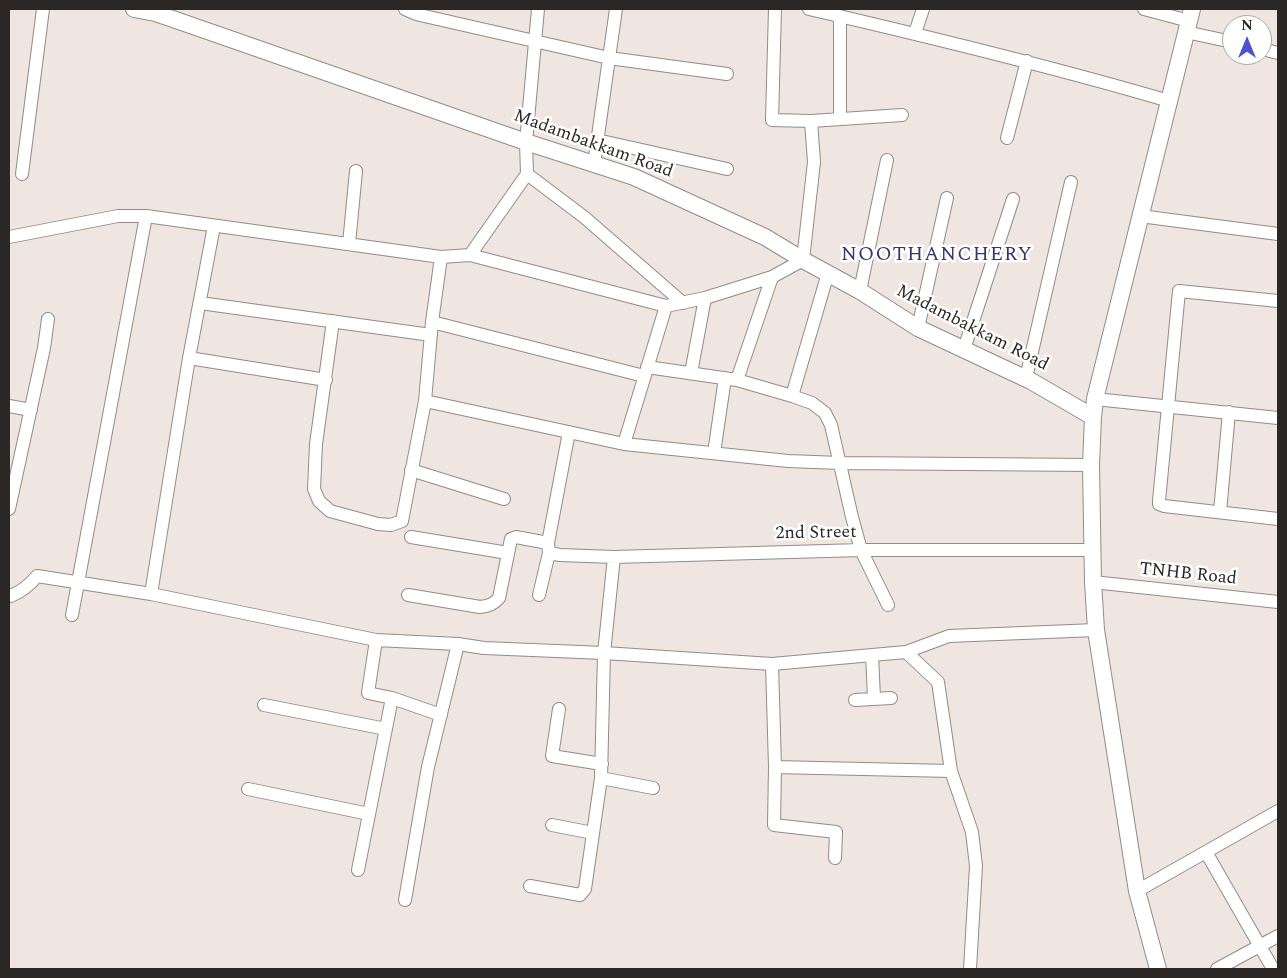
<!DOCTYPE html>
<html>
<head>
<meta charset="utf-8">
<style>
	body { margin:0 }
	#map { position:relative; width:1287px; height:978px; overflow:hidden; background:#efe5e1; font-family:Spectral,serif }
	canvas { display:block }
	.frame { position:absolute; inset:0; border:10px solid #2a2725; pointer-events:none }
	.north { position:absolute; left:1222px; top:15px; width:50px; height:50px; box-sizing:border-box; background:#fff; border:1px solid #aaa9a8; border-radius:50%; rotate:0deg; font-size:14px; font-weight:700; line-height:20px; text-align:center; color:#2a2725 }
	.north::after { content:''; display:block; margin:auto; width:18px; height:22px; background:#4d54ca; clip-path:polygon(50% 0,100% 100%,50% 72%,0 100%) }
</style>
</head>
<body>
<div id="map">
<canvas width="1287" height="978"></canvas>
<div class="frame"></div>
<div class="north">N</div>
</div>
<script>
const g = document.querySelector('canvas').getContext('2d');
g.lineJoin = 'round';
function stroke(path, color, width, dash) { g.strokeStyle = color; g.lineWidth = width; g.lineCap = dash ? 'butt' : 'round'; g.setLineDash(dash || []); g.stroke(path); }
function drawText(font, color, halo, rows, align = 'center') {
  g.font = font + ' Spectral,serif'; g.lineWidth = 5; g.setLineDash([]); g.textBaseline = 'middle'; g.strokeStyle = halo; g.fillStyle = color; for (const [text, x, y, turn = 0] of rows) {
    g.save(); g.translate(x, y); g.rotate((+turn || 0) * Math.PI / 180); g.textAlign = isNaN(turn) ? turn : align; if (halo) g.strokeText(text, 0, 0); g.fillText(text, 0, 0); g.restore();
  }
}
const minor = new Path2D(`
	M 405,9 L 414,13 L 420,15 L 609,58 L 727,74
	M 775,9 L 772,120 L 811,121 L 902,115
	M 809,9 C 930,37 1050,66 1169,101
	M 1144,9 L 1189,21
	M 840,16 L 840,119
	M 1186,32 L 1232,42
	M 915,33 L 923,9
	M 1262,49 L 1278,53
	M 1007,138 L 1027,61
	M 597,140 L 727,169
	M 594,164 L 616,9
	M 22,174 L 43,9
	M 527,174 L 584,217 L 683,303
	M 1140,216 L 1278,234
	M 9,237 L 118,216 L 146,216 L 441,257 L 470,255 L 527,174 L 526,142 L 538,9
	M 349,244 L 356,171
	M 470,255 L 666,306
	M 828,273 L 792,396 L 812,403 L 825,413 L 831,425 L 852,517 L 861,550 L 888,605
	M 860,291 L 887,160
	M 1278,301 L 1179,291 L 1159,501 L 1159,504 L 1164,506 L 1278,519
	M 200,303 L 431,335
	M 333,321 L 316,444 L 314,489 L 319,501 L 330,511 L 378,524 L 391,525 L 402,521 L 425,401 L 432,322 L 441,257
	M 432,322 L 644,376
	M 918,328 L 947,198
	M 964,349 L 1013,199
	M 189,358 L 326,380
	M 647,367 L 737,380 L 792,396
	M 691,373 L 705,298
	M 1026,378 L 1071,182
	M 737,380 L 772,277
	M 1095,399 L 1278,418
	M 425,401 L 624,444 L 788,461 L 840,463 L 1091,465
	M 9,406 L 31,410
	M 569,432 L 548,543 L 549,553 L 560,555 L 614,557 L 861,550 L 1093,550
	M 624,444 L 666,306 L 705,298 L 772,277 L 803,260 L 814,162 L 811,121
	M 714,453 L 725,378
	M 411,470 L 504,499
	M 9,509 L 44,348 L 48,319
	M 1220,512 L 1229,412
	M 411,537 L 508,553
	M 1093,582 L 1278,602
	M 151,594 L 189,358 L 214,226
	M 9,595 L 11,596 C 22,591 30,585 37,576 L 151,594 L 376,640 L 458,644 L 484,648 L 604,653 L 772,664 L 906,652 L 949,636 L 1096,630
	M 408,595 L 480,607 C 489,606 494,604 499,598 L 511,539 L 516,537 L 548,543
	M 539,595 L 549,553
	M 72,615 L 146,216
	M 376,640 L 368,693 L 392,698 L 441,715
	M 906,652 L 938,682 L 951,771 L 972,832 L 976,866 L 970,969
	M 872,655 L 874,698
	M 772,664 L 775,767 L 774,825 L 836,832 L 835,858
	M 855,700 L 891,698
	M 264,705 L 386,729
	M 559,709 L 552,756 L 602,764
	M 775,767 L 951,771
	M 601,778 L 653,788
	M 248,789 L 369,814
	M 552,825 L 593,833
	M 1206,852 L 1273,969
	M 358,870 L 392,698
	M 530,886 L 580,895 L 585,889 L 601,778 L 604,653 L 614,557
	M 1137,891 L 1278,811
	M 405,900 L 428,767 L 458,644
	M 1217,969 L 1278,936`);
const tertiary = new Path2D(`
	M 134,9 L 155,13 L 170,18 L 526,142 L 634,177 L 765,237 L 803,260 L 860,291 L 918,328 L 1031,381 L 1093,417
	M 1158,969 L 1137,891 L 1096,630 L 1093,582 L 1091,465 L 1093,417 L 1095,399 L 1192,9`);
stroke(minor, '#948b87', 14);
stroke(tertiary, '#948b87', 18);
stroke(minor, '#fff', 12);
stroke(tertiary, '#fff', 16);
drawText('18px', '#2a2725', '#fff', [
	["Madambakkam Road",593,145,20],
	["Madambakkam Road",972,329,27],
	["2nd Street",816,534,-1],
	["TNHB Road",1188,575,6]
]);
g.letterSpacing = '1px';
drawText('20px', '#303771', '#fff', [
	["NOOTHANCHERY",937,256]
]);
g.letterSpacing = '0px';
</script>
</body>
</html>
